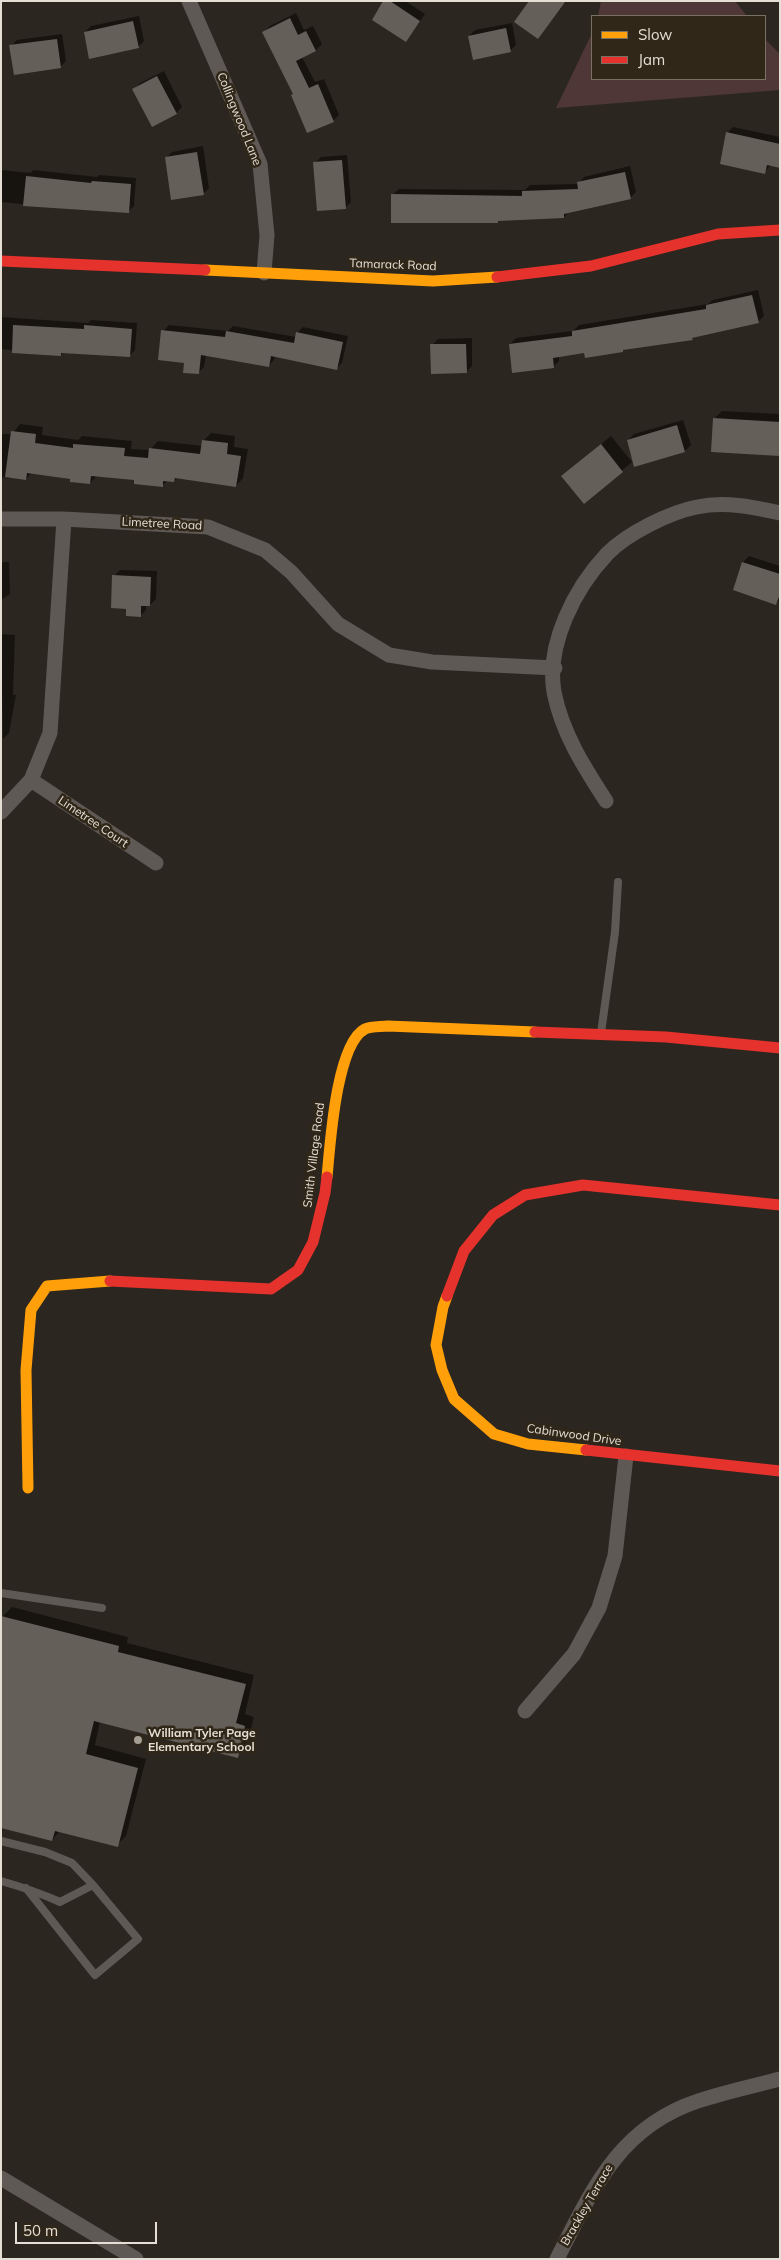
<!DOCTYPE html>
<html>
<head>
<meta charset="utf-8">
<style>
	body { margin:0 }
	#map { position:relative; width:781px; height:2260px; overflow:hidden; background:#2b261f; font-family:Mulish,sans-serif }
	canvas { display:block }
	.frame { position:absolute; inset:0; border:2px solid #e5ded5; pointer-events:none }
	.legend { position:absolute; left:591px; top:15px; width:175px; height:65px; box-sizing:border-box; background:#312719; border:1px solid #797064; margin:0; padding:6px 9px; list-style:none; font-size:15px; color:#e5ded5 }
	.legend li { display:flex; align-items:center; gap:10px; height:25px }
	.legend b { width:25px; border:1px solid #797064 }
	.scale { position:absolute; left:15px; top:2222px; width:142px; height:22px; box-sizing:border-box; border:2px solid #e5ded5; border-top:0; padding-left:6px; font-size:15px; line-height:18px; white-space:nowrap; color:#e5ded5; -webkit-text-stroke:4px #312719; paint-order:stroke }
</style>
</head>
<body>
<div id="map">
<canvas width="781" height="2260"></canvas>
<div class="frame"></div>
<ul class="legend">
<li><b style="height:6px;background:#ff9f0a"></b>Slow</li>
<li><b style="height:6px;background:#e5322d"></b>Jam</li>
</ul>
<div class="scale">50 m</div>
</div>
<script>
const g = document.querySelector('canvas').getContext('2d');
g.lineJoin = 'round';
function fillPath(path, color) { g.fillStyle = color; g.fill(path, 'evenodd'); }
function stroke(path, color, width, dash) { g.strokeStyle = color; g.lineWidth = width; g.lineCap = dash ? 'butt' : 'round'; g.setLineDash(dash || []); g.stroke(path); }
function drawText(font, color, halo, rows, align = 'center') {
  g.font = font + ' Mulish,sans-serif'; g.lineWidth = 5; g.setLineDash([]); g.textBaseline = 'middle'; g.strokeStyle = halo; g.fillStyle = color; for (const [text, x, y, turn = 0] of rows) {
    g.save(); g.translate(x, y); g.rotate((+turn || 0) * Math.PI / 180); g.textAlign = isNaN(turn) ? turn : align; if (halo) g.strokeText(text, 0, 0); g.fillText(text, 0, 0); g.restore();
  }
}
fillPath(new Path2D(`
	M 601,1 L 735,1 L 747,16 L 598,16 Z
	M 592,33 L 592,79 L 765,79 L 765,39 L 780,54 L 780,90 L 556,108 Z`), '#503737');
fillPath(new Path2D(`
	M 385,1 L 405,1 L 425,14 L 406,41 Z
	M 531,1 L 567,1 L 538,38 Z
	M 296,13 L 304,30 L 313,26 L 322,44 L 316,50 L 302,57 L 315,82 L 324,79 L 339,115 L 333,121 L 294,94 L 264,32 L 270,26 Z
	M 139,16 L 144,41 L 138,47 L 85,32 L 91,26 Z
	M 512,23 L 516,45 L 510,51 L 469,36 L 475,30 Z
	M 62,34 L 66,61 L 60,67 L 11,46 L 17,40 Z
	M 164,71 L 182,107 L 176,113 L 153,125 L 134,89 L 140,83 Z
	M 733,127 L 780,137 L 780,166 L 771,165 L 764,172 L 727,133 Z
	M 203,146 L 209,188 L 203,194 L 166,158 L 172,152 Z
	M 347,155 L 351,202 L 345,208 L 315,163 L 321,157 Z
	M 630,166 L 636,192 L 630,198 L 569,212 L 564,217 L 500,219 L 498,222 L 392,195 L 399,189 L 525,190 L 530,185 L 578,184 L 584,177 Z
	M 1,170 L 31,173 L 33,170 L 97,177 L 99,175 L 136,178 L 134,206 L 128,212 L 62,208 L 1,202 Z
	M 758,290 L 764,316 L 758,322 L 695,336 L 692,339 L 625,348 L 623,351 L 585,352 L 559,355 L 559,361 L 553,367 L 510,344 L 516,338 L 573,331 L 579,325 L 708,304 L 713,300 Z
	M 1,317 L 88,323 L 91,320 L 137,323 L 135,350 L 129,356 L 64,352 L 61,355 L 1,349 Z
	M 169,325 L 228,331 L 233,326 L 296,337 L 297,333 L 303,327 L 348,336 L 342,363 L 336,369 L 275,356 L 274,360 L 268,366 L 206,355 L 204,367 L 198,373 L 185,362 L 163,331 Z
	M 472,338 L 472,366 L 466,372 L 432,345 L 438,339 Z
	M 722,411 L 780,414 L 780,455 L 714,419 Z
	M 683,420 L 691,445 L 685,451 L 628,440 L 634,434 Z
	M 20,424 L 43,427 L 42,435 L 78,440 L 82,436 L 132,441 L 131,449 L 150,450 L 158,441 L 203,446 L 204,440 L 211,433 L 235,436 L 234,447 L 248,449 L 243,478 L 236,486 L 178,477 L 174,481 L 168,480 L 162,486 L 136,479 L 97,476 L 90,483 L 32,472 L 26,479 L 1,477 L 1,434 L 12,434 Z
	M 611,436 L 632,462 L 584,502 L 563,476 Z
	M 749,556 L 780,566 L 780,600 L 776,604 L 734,590 L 743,562 Z
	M 1,562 L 9,562 L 10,594 L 1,600 Z
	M 120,570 L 157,571 L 156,599 L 150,605 L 146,605 L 146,610 L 140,616 L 128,608 L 114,576 Z
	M 1,634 L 15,635 L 13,695 L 16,695 L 9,733 L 3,739 Z
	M 12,1607 L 128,1637 L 127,1643 L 254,1675 L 245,1714 L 254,1717 L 246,1747 L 237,1756 L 100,1721 L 95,1745 L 146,1759 L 126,1836 L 117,1845 L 60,1831 L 52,1840 L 3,1616 Z`), '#0007');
fillPath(new Path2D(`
	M 383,1 L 390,1 L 420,21 L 406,42 L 372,20 Z
	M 529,1 L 566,1 L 538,39 L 514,22 Z
	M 290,18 L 298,35 L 306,31 L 316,51 L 296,61 L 309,88 L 318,84 L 334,122 L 307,133 L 291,95 L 293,94 L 262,32 Z
	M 133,21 L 139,48 L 89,59 L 84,32 Z
	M 506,28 L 511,52 L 473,60 L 468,36 Z
	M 57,39 L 61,68 L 14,75 L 9,45 Z
	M 157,76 L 177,114 L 152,127 L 132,89 Z
	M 726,132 L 780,144 L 780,168 L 767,165 L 765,174 L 720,164 Z
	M 197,152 L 204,195 L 171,200 L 165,157 Z
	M 342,160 L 346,209 L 317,211 L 313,162 Z
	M 625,172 L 631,199 L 564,214 L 564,218 L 498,221 L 498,223 L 391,223 L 391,194 L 522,196 L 522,191 L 578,189 L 577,182 Z
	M 26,176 L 91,183 L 92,181 L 131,184 L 129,213 L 23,206 Z
	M 752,295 L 759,323 L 692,338 L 693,340 L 623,350 L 623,352 L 585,358 L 584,353 L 553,358 L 554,368 L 512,373 L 509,344 L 572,336 L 572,331 L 706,309 L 706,305 Z
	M 13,325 L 84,329 L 84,325 L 132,329 L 130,357 L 61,353 L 61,356 L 12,353 Z
	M 161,330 L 225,337 L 226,331 L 294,343 L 296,332 L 343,342 L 337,370 L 271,356 L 269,367 L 201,355 L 199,374 L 183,373 L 184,363 L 158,360 Z
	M 430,344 L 466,344 L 467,373 L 431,374 Z
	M 713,418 L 780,422 L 780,456 L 711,452 Z
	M 677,425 L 685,452 L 634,467 L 627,440 Z
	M 11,431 L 36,434 L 35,443 L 73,448 L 73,444 L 125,448 L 124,456 L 148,458 L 149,448 L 200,454 L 202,440 L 228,443 L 227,454 L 241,456 L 236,487 L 175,478 L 174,482 L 163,481 L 163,487 L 134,484 L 134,480 L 91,476 L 90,484 L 70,482 L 70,479 L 27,473 L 26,480 L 5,477 Z
	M 601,444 L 623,472 L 584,504 L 561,476 Z
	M 742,562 L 780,574 L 780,594 L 776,605 L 733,590 Z
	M 112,575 L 151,577 L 150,606 L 141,606 L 141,617 L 126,616 L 126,609 L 111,608 Z
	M 1,1616 L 119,1646 L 118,1652 L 246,1684 L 236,1723 L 245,1726 L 238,1758 L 94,1721 L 86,1754 L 138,1768 L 118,1847 L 55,1831 L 52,1841 L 1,1828 Z`), '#646059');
stroke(new Path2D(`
	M 601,1033 L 615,932 L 618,882
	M 1,1593 L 102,1608
	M 1,1841 L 45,1852 L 72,1863 L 93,1885
	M 1,1881 C 22,1887 40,1893 60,1902 L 93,1885 L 138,1939 L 95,1975 L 26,1888`), '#5e5955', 8);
stroke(new Path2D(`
	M 189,1 L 260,164 L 267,235 L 264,273
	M 1,519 L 64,519 L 208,527 L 265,550 L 291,572 L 338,624 L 389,655 L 432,662 L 555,668
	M 31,780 L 156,863
	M 606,801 C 584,767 562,733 554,692 C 546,644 575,588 607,554 C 626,534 670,512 697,507 C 725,501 753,507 780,513
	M 1,812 L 31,780 L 50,733 L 64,519
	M 525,1711 L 574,1654 L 599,1608 L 615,1556 L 626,1456
	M 1,2178 L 136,2259
	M 557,2259 C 592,2190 619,2127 698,2101 C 725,2092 753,2086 780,2079`), '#5e5955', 15);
stroke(new Path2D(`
	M 205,270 L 433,281 L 497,277
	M 327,1177 C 330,1146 336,1044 365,1029 C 371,1026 381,1027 388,1026 L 535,1032
	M 447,1296 L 443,1307 L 436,1345 L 442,1370 L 454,1399 L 494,1434 L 528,1444 L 586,1450
	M 28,1488 L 26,1370 L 31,1310 L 47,1286 L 110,1281`), '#ff9f0a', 11);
stroke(new Path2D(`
	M 1,261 L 205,270
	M 497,277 L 591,266 L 718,234 L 780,230
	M 535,1032 L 666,1037 L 780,1048
	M 110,1281 L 271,1289 L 298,1270 L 313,1242 L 325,1193 L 327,1177
	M 447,1296 L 464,1251 L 493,1215 L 525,1195 L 583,1185 L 780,1205
	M 586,1450 L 780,1471`), '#e5322d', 11);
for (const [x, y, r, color] of [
	[138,1740,5,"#a49e95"]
]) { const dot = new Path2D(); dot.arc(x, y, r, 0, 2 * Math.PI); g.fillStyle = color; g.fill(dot); stroke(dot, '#312719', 2); }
drawText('12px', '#e5ded5', '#312719', [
	["Collingwood Lane",239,119,68],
	["Tamarack Road",393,265,2],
	["Limetree Road",162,524,3],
	["Limetree Court",93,822,34],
	["Smith Village Road",314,1155,-83],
	["Cabinwood Drive",574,1435,8],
	["Brackley Terrace",587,2205,-60]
]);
drawText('bold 12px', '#e5ded5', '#312719', [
	["William Tyler Page",148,1733],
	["Elementary School",148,1747]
], 'left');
</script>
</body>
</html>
